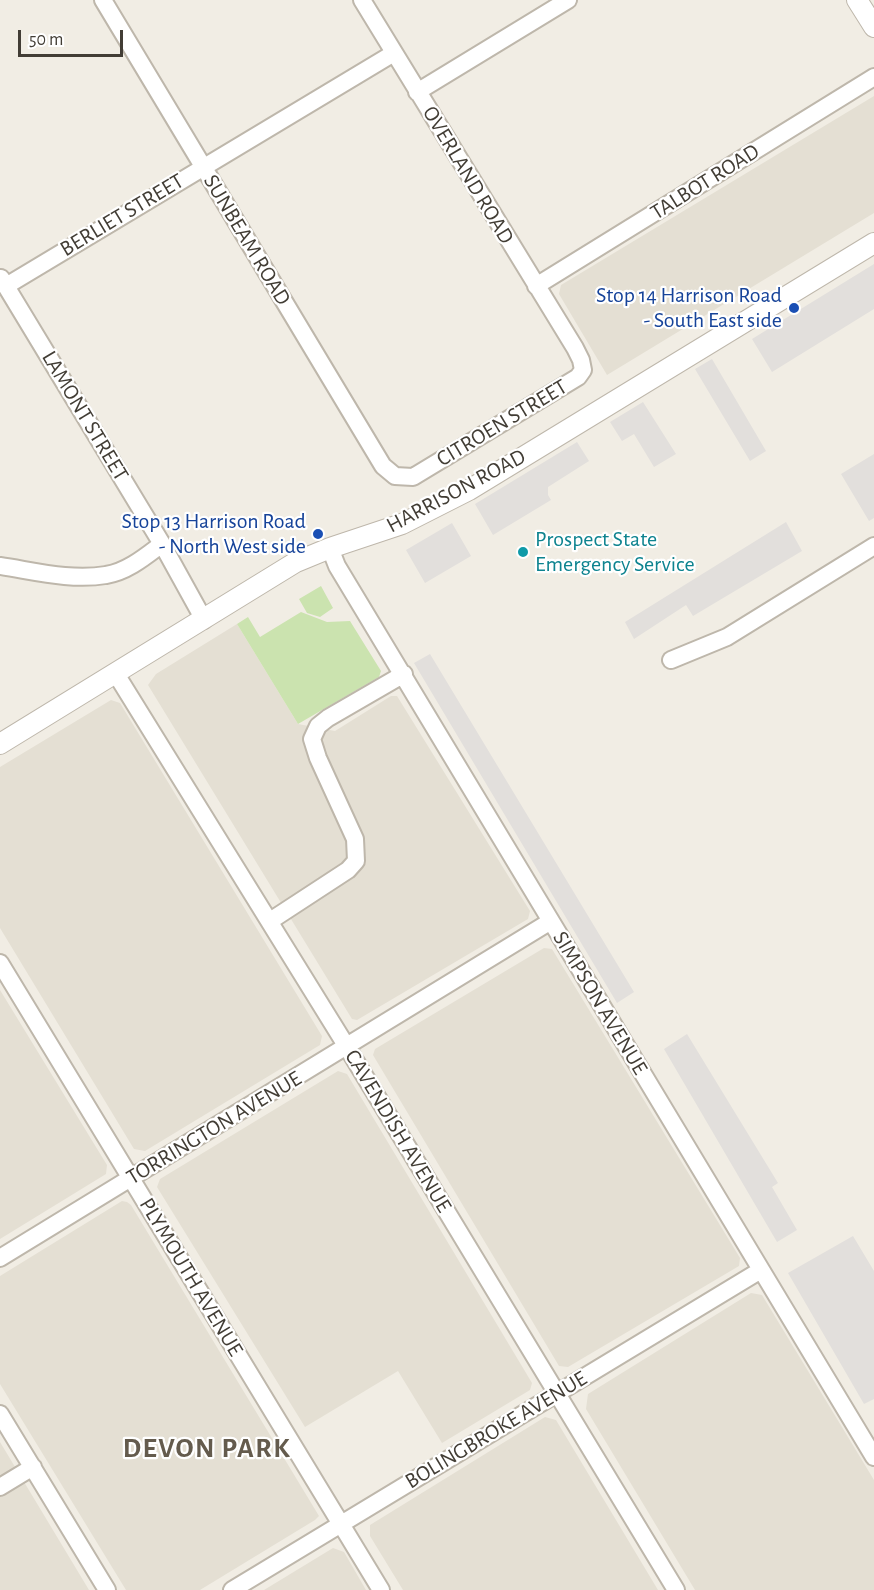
<!DOCTYPE html>
<html>
<head>
<meta charset="utf-8">
<style>
	body { margin:0 }
	#map { position:relative; width:874px; height:1590px; overflow:hidden; background:#f1ede4; font-family:"Alegreya Sans",sans-serif }
	canvas { display:block }
	.scale { position:absolute; left:18px; top:30px; width:105px; height:27px; box-sizing:border-box; border:3px solid #423d35; border-top:0; padding-left:8px; font-size:18px; line-height:21px; white-space:nowrap; color:#423d35; -webkit-text-stroke:4px #fff; paint-order:stroke }
</style>
</head>
<body>
<div id="map">
<canvas width="874" height="1590"></canvas>
<div class="scale">50 m</div>
</div>
<script>
const g = document.querySelector('canvas').getContext('2d');
g.lineJoin = 'round';
function fillPath(path, color) { g.fillStyle = color; g.fill(path, 'evenodd'); }
function stroke(path, color, width, dash) { g.strokeStyle = color; g.lineWidth = width; g.lineCap = dash ? 'butt' : 'round'; g.setLineDash(dash || []); g.stroke(path); }
function drawText(font, color, halo, rows, align = 'center') {
  g.font = font + ' "Alegreya Sans",sans-serif'; g.lineWidth = 4.5; g.setLineDash([]); g.textBaseline = 'middle'; g.strokeStyle = halo; g.fillStyle = color; for (const [text, x, y, turn = 0] of rows) {
    g.save(); g.translate(x, y); g.rotate((+turn || 0) * Math.PI / 180); g.textAlign = isNaN(turn) ? turn : align; if (halo) g.strokeText(text, 0, 0); g.fillText(text, 0, 0); g.restore();
  }
}
fillPath(new Path2D(`
	M 874,96 L 874,213 L 607,375 L 559,294 L 561,285 Z
	M 237,624 L 298,724 L 335,731 L 391,696 L 397,696 L 530,911 L 528,919 L 357,1020 L 352,1019 L 148,685 L 156,674 Z
	M 111,700 L 120,703 L 322,1036 L 320,1045 L 145,1151 L 134,1149 L 0,928 L 0,767 Z
	M 544,948 L 552,949 L 740,1258 L 739,1266 L 568,1367 L 559,1366 L 373,1055 L 375,1049 Z
	M 0,990 L 107,1165 L 106,1174 L 0,1239 Z
	M 338,1071 L 347,1074 L 532,1383 L 530,1390 L 442,1443 L 398,1371 L 305,1427 L 157,1187 L 160,1179 Z
	M 122,1201 L 127,1202 L 131,1205 L 319,1516 L 315,1520 L 200,1590 L 126,1590 L 0,1384 L 0,1276 Z
	M 751,1293 L 762,1295 L 874,1480 L 874,1590 L 695,1590 L 586,1409 L 588,1394 Z
	M 545,1417 L 556,1420 L 658,1590 L 403,1590 L 370,1536 L 370,1525 Z
	M 0,1442 L 89,1590 L 0,1590 Z
	M 333,1548 L 344,1552 L 366,1590 L 264,1590 Z`), '#e4dfd3');
fillPath(new Path2D(`
	M 321,586 L 333,608 L 320,617 L 307,613 L 299,599 Z
	M 301,612 L 327,622 L 350,621 L 381,671 L 379,677 L 298,724 L 237,624 L 248,617 L 260,637 Z`), '#cbe3af');
fillPath(new Path2D(`
	M 874,264 L 874,309 L 772,372 L 752,339 Z
	M 712,359 L 766,451 L 750,461 L 695,369 Z
	M 643,402 L 676,454 L 654,467 L 634,434 L 622,441 L 610,422 Z
	M 577,442 L 589,461 L 548,487 L 548,495 L 551,500 L 493,535 L 475,504 Z
	M 874,454 L 874,518 L 869,521 L 841,474 Z
	M 786,522 L 802,551 L 693,616 L 686,605 L 634,639 L 625,622 Z
	M 452,523 L 471,556 L 425,583 L 406,550 Z
	M 430,654 L 634,992 L 617,1003 L 414,663 Z
	M 687,1034 L 778,1183 L 772,1187 L 797,1230 L 777,1242 L 664,1049 Z
	M 853,1236 L 874,1271 L 874,1399 L 864,1404 L 788,1273 Z`), '#e2dfdc');
const minor = new Path2D(`
	M 103,0 L 383,466 L 395,476 L 413,477 L 578,377 L 583,370 L 581,360 L 575,348 L 362,0
	M 417,92 L 568,0
	M 1,278 L 162,544 L 204,620
	M 6,286 L 394,53
	M 536,286 L 874,77
	M 330,548 L 337,566 L 874,1457
	M 0,566 C 34,571 71,581 106,575 C 127,572 146,556 162,544
	M 671,660 L 727,637 L 874,546
	M 116,674 L 347,1047 L 676,1590
	M 270,921 L 348,870 L 356,861 L 355,839 L 318,758 L 312,739 L 318,726 L 328,718 L 404,674
	M 0,963 L 381,1590
	M 0,1258 L 551,921
	M 0,1414 L 107,1590
	M 0,1487 L 33,1467
	M 232,1590 L 761,1270`);
const tertiary = new Path2D(`
	M 857,0 L 874,27
	M 0,744 L 296,562 L 330,548 L 402,524 L 469,490 L 874,243`);
stroke(minor, '#beb7ab', 20);
stroke(tertiary, '#beb7ab', 22);
stroke(minor, '#fff', 16);
stroke(tertiary, '#fff', 20);
for (const [x, y, r, color] of [
	[794,308,6,"#1a4fb4"],
	[318,534,6,"#1a4fb4"],
	[523,552,6,"#0f9aa8"]
]) { const dot = new Path2D(); dot.arc(x, y, r, 0, 2 * Math.PI); g.fillStyle = color; g.fill(dot); stroke(dot, '#fff', 2); }
drawText('22px', '#423d35', '#fff', [
	["OVERLAND ROAD",468,175,59],
	["TALBOT ROAD",705,182,-32],
	["BERLIET STREET",122,215,-31],
	["SUNBEAM ROAD",247,240,59],
	["LAMONT STREET",85,416,59],
	["CITROEN STREET",502,423,-31],
	["HARRISON ROAD",456,491,-28],
	["SIMPSON AVENUE",600,1003,59],
	["TORRINGTON AVENUE",214,1128,-31],
	["CAVENDISH AVENUE",398,1131,59],
	["PLYMOUTH AVENUE",191,1277,59],
	["BOLINGBROKE AVENUE",496,1430,-31]
]);
drawText('22px', '#164399', '#fff', [
	["Stop 14 Harrison Road",782,295],
	["- South East side",782,320],
	["Stop 13 Harrison Road",306,521],
	["- North West side",306,546]
], 'right');
drawText('22px', '#0d838f', '#fff', [
	["Prospect State",535,539],
	["Emergency Service",535,564]
], 'left');
g.letterSpacing = '1.5px';
drawText('bold 28px', '#645b4d', '#fff', [
	["DEVON PARK",207,1449]
]);
g.letterSpacing = '0px';
</script>
</body>
</html>
